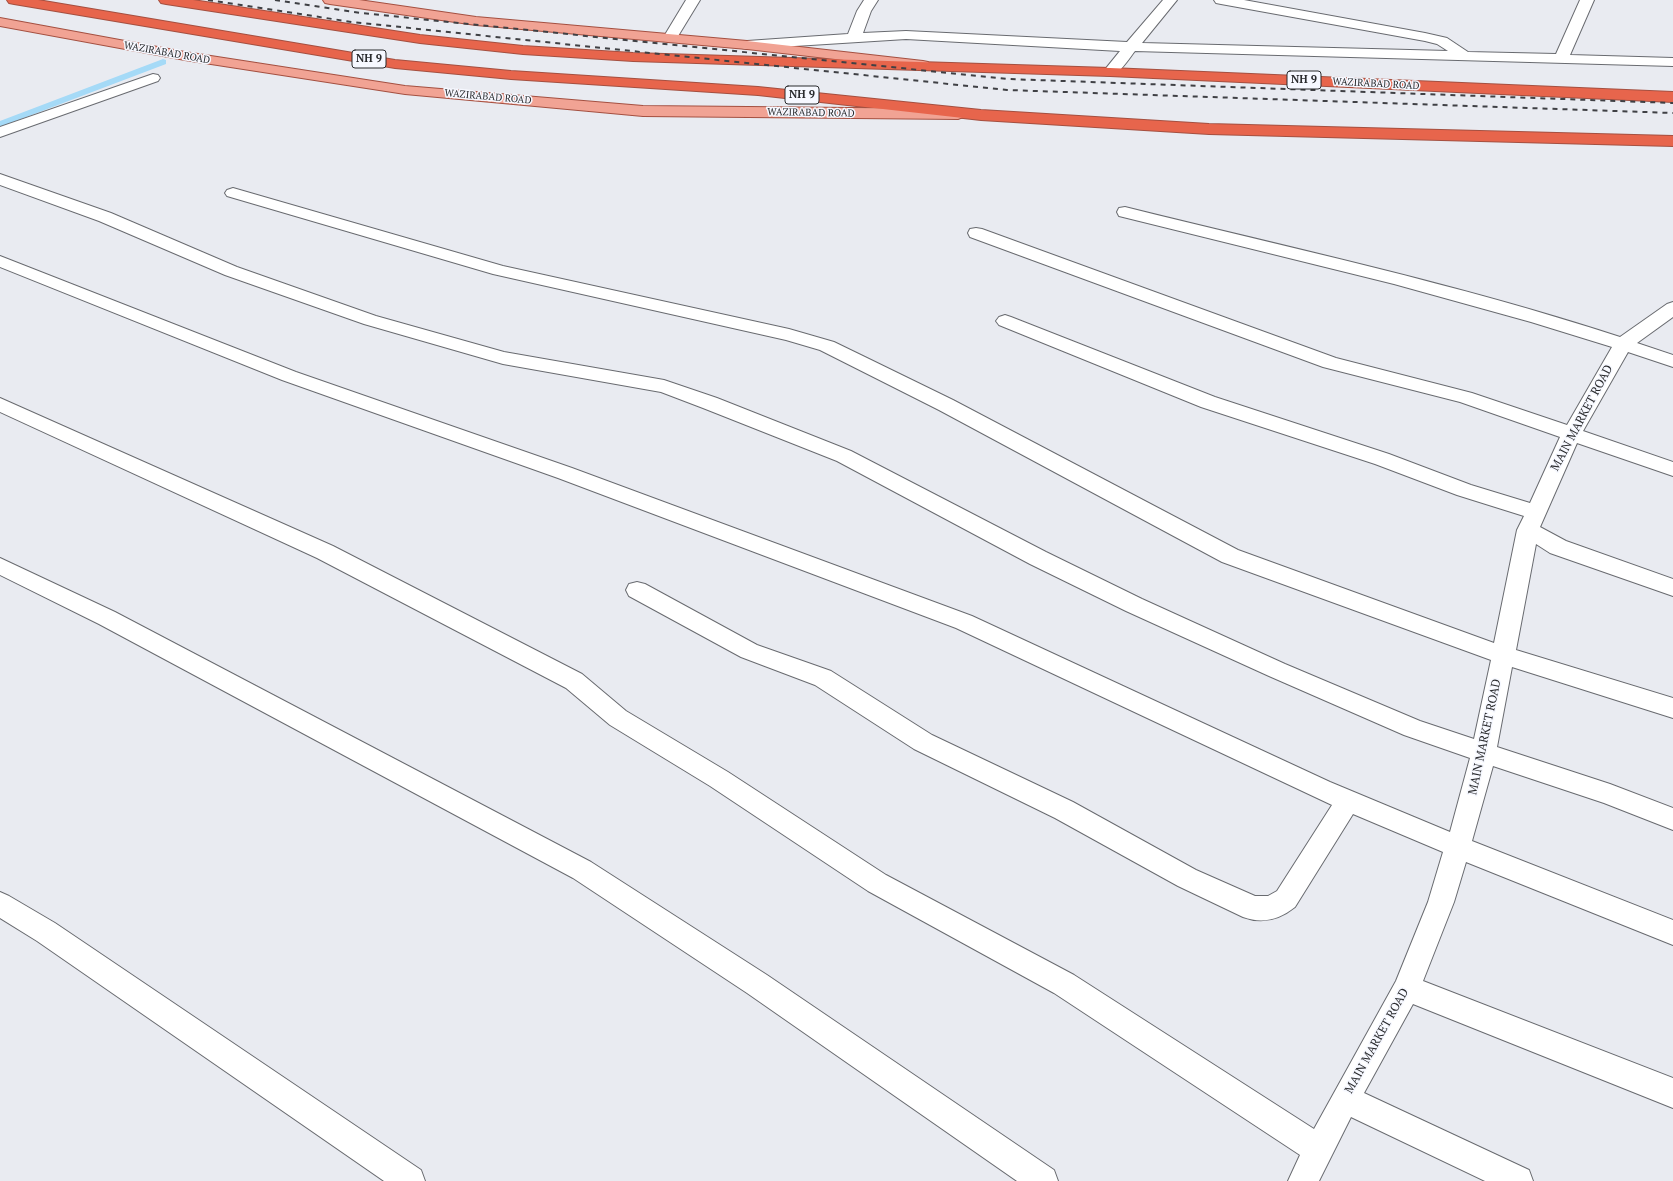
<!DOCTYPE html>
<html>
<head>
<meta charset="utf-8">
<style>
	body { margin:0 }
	canvas { display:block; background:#e9ebf1 }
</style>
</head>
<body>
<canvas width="1673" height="1181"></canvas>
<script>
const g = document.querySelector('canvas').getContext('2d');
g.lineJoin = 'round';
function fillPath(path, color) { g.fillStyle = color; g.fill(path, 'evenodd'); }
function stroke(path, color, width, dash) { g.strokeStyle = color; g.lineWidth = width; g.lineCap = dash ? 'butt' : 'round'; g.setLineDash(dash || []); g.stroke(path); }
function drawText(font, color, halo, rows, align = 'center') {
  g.font = font + ' "PT Serif",serif'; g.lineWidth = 3; g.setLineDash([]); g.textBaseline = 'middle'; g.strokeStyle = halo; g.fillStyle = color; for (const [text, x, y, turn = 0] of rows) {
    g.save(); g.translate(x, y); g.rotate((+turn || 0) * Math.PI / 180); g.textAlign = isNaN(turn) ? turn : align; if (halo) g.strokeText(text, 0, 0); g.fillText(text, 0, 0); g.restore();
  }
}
fillPath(new Path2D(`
	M 163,59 L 166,60 L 166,64 L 0,127 L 0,121 Z`), '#a5daf7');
const minor = new Path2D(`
	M 686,0 L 700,0 L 675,41 L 665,41 L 663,38 Z
	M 864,0 L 878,0 L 871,11 L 863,33 L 906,31 L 1127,42 L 1163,0 L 1177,0 L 1142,43 L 1448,51 L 1437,44 L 1425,41 L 1221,4 L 1216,3 L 1214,0 L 1244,0 L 1425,33 L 1447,38 L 1468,52 L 1556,54 L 1580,0 L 1594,0 L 1570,55 L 1673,58 L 1673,66 L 1135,51 C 1127,61 1118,78 1105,75 L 1103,72 L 1120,51 L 906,39 L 747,49 L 742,48 L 740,45 L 742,42 L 747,41 L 848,34 L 857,11 Z
	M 153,74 L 158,75 L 160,78 L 158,81 L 0,137 L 0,127 Z
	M 0,174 L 111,213 L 237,267 L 376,316 L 504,352 L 664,380 L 717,398 L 851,451 L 1046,552 L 1142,599 L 1285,664 L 1420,721 L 1474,739 L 1491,660 L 1222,562 L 939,410 L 820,350 L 786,340 L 493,274 L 227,196 L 225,193 L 227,190 L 233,188 L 503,266 L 789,329 L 834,342 L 869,359 L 953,400 L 1238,550 L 1494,643 L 1517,530 L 1524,516 L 1457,495 L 1375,464 L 1201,407 L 999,325 L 996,321 L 999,317 L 1005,315 L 1011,317 L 1215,397 L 1389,454 L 1471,485 L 1530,503 L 1560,437 L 1460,402 L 1323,367 L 970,237 L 968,233 L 970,229 L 976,228 L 982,229 L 1336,358 L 1472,393 L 1567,425 L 1612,347 L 1531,322 L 1394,284 L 1119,216 L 1117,212 L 1119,208 L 1125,207 C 1290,248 1458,284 1620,337 L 1667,304 L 1673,302 L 1673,317 L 1637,343 L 1673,355 L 1673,367 L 1628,352 L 1583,431 L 1673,462 L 1673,476 L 1577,443 L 1540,527 L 1566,541 L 1673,579 L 1673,596 L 1550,553 L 1536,544 L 1516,650 L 1673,698 L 1673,718 L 1512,667 L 1497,747 L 1610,784 L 1673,808 L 1673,830 L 1604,803 L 1493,766 L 1472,841 L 1673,920 L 1673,945 L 1466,862 L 1454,902 L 1423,981 L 1673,1078 L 1673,1108 L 1413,1004 L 1364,1093 L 1529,1170 L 1533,1181 L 1485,1181 L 1351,1117 L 1319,1181 L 1288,1181 L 1300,1155 L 1054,993 L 868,891 L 710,786 L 610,725 L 566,688 L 317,558 L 0,412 L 0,398 L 333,546 L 582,674 L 626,711 L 728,772 L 886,875 L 1074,975 L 1314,1129 L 1396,981 L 1428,902 L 1443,852 L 1353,814 L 1295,907 C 1279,920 1262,924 1243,917 L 1178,886 L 1055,818 L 914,749 L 815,685 L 741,657 L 629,596 L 626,590 L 629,584 L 637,582 L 645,584 L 757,645 L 831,671 L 932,735 L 1073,802 L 1196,870 L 1255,896 L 1268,896 L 1277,891 L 1332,805 L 956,628 L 558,478 L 282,380 L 0,267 L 0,256 L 296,372 L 572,468 L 972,616 L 1330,782 L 1450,832 L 1470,758 L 1404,735 L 1269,676 L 1126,611 L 1030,564 L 837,461 L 703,408 L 661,392 L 503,364 L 364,324 L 225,275 L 99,221 L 0,185 Z
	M 0,558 L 115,612 L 591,862 L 767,975 L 1054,1170 L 1058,1181 L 1017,1181 L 747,993 L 573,878 L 99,624 L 0,575 Z
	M 0,892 L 9,896 L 55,923 L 421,1170 L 425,1181 L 384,1181 L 37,941 L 0,918 Z`);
const major = new Path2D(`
	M 323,0 L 359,0 L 476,17 L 747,41 L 923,61 L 928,62 L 930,65 L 928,68 L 923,69 L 747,49 L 476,25 L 330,4 L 325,3 Z
	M 0,18 L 185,52 L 405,86 L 643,106 L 958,109 L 963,111 L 966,114 L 963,117 L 958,119 L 643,116 L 405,94 L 185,60 L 0,26 Z`);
const highway = new Path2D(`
	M 7,0 L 38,0 L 395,60 L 511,71 L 758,87 L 981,110 L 1209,124 L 1673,136 L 1673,146 L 1209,134 L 981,120 L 758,95 L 511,79 L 395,68 L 14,4 L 9,3 Z
	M 159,0 L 193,0 L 420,35 L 523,46 L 633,53 L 1110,68 L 1673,92 L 1673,102 L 1110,76 L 633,61 L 523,54 L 420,43 L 166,4 L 161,3 Z`);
stroke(minor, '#696b70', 2);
stroke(major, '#a45041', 2);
stroke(highway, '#a45041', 2);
fillPath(minor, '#fff');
fillPath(major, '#f1a394');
fillPath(highway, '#e7654c');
stroke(new Path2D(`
	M 208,0 L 352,22 L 1007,90 L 1673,113
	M 275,0 L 361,13 L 1008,79 L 1673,103`), '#3f4044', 2, [5, 5]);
drawText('10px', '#292a2d', '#f6f8ff', [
	["WAZIRABAD ROAD",167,53,10],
	["WAZIRABAD ROAD",1376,84,3],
	["WAZIRABAD ROAD",488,97,5],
	["WAZIRABAD ROAD",811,113,1]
]);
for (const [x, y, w] of [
	[369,59,34],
	[1304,80,34],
	[802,95,34]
]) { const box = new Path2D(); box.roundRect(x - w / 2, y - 9, w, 18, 3); g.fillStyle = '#f6f8ff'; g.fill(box); stroke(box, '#292a2d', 1); }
drawText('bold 11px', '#292a2d', null, [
	["NH 9",369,59],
	["NH 9",1304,80],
	["NH 9",802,95]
]);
drawText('12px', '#292a2d', '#f6f8ff', [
	["MAIN MARKET ROAD",1582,418,-62],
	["MAIN MARKET ROAD",1485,737,-78],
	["MAIN MARKET ROAD",1377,1041,-61]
]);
</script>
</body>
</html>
